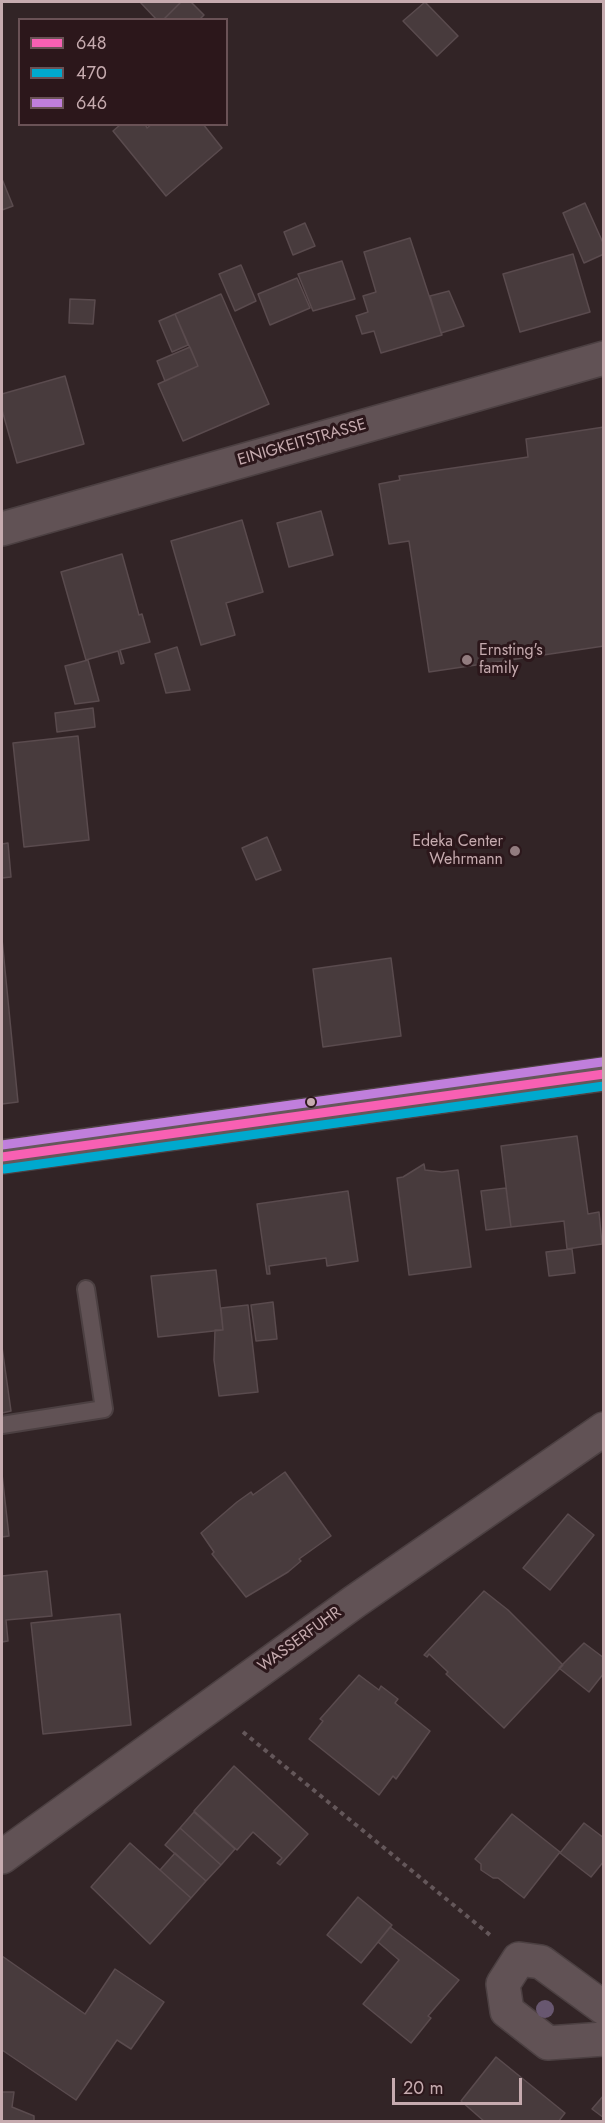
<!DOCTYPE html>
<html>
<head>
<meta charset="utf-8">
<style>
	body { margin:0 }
	#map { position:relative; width:605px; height:2123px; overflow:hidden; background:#322426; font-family:Jost,sans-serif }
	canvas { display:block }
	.frame { position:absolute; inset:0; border:3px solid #c6abaf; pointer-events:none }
	.legend { position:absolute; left:18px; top:18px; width:210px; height:108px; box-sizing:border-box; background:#2c171b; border:2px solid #6a5256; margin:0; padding:8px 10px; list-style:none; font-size:18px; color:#c6abaf }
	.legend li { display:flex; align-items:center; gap:12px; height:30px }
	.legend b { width:30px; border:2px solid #6a5256 }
	.scale { position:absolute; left:392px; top:2078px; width:130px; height:27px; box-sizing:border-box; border:3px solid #c6abaf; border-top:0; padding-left:8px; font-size:18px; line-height:21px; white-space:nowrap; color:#c6abaf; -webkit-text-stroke:4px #2c171b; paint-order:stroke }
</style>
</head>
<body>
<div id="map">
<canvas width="605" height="2123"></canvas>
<div class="frame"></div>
<ul class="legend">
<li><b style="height:8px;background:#f860b3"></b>648</li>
<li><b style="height:8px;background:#00a9ce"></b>470</li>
<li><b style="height:8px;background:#c07fdc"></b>646</li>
</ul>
<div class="scale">20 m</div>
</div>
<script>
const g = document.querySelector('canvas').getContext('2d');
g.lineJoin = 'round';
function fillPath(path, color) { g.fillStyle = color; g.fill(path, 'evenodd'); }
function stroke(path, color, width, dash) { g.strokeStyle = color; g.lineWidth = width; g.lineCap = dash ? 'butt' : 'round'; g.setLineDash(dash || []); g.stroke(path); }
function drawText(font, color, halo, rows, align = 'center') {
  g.font = font + ' Jost,sans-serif'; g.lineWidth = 6; g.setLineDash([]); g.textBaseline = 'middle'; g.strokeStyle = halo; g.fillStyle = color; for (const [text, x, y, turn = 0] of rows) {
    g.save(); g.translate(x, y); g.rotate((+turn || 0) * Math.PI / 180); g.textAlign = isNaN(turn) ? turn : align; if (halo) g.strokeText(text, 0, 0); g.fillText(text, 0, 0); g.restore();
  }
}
const building = new Path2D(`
	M 140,2 L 181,2 L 163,20 L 157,20 Z
	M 181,2 L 191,2 L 204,15 L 199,20 L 163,20 Z
	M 425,2 L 458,36 L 437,56 L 403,21 Z
	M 121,124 L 145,124 L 147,128 L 152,124 L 203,124 L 222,148 L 166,196 L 113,131 Z
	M 2,179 L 13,206 L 2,210 Z
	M 585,203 L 604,245 L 604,254 L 584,263 L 563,213 Z
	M 305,223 L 315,246 L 293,255 L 284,232 Z
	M 410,238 L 442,335 L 381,353 L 374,331 L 362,334 L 356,316 L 368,312 L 363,296 L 376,292 L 364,252 Z
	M 573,254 L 590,312 L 520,332 L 503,274 Z
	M 342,261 L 355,299 L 313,311 L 298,274 Z
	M 241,265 L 256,301 L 235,311 L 219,274 Z
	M 297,278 L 310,308 L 270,325 L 258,294 Z
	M 449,291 L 464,326 L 441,333 L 430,296 Z
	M 221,294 L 269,404 L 183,441 L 158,384 L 198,366 L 175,314 Z
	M 70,299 L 95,300 L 93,324 L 69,323 Z
	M 175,314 L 188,345 L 172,352 L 159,321 Z
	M 190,347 L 198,366 L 165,381 L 157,361 Z
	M 65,376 L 84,444 L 17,463 L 2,410 L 2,394 Z
	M 604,427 L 604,646 L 429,672 L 409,541 L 389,544 L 379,484 L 400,480 L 399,476 L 528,457 L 526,439 Z
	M 321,511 L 333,555 L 289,567 L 277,523 Z
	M 242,520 L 263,592 L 226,603 L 235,635 L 201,645 L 171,541 Z
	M 122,554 L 139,615 L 142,614 L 150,642 L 120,650 L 124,663 L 121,664 L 118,651 L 86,660 L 61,572 Z
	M 177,647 L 190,690 L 166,693 L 155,654 Z
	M 88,660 L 99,701 L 75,704 L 65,666 Z
	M 93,708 L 95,727 L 57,732 L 55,713 Z
	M 78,736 L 89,840 L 24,847 L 13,743 Z
	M 267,837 L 281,870 L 256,880 L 242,848 Z
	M 8,843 L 11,877 L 2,878 L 2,844 Z
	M 2,939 L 18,1102 L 2,1104 Z
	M 391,958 L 401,1036 L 323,1047 L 313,969 Z
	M 577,1136 L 588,1214 L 599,1212 L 602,1244 L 567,1249 L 564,1221 L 511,1227 L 501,1146 Z
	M 424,1164 L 425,1170 L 442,1172 L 458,1170 L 471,1267 L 409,1275 L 397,1178 L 403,1177 Z
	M 506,1188 L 511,1227 L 486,1230 L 481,1191 Z
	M 348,1191 L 358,1261 L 327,1266 L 326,1258 L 269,1266 L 270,1274 L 267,1274 L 257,1204 Z
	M 572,1249 L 575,1273 L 549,1276 L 546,1252 Z
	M 216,1270 L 223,1330 L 158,1337 L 151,1276 Z
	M 273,1302 L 277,1339 L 256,1341 L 251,1305 Z
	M 248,1305 L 258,1392 L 219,1396 L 214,1360 L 215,1330 L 223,1330 L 221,1308 Z
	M 2,1347 L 11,1411 L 2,1413 Z
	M 285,1472 L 331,1536 L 299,1559 L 301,1561 L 288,1572 L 246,1597 L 212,1554 L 214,1552 L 201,1533 L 237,1502 L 251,1492 L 253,1495 Z
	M 2,1474 L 9,1536 L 2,1537 Z
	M 568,1514 L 594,1535 L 550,1590 L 523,1568 Z
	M 47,1571 L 52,1616 L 6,1620 L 8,1641 L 2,1642 L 2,1576 Z
	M 484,1591 L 508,1610 L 563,1665 L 504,1728 L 446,1674 L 448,1672 L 429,1654 L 427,1657 L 424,1655 Z
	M 120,1614 L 131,1725 L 43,1734 L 31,1623 Z
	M 584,1643 L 604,1658 L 604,1673 L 589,1692 L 559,1668 Z
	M 359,1675 L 379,1690 L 381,1686 L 398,1699 L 395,1703 L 430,1731 L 396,1779 L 393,1776 L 379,1795 L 309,1739 L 323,1721 L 320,1719 Z
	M 234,1766 L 308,1834 L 280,1865 L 277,1863 L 282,1858 L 253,1832 L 237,1850 L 194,1811 Z
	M 194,1812 L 235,1849 L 221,1865 L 180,1828 Z
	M 512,1814 L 560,1852 L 524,1898 L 498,1878 L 493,1878 L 481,1870 L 481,1864 L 475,1859 Z
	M 584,1823 L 604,1838 L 604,1861 L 591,1877 L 560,1853 Z
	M 180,1828 L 221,1865 L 206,1881 L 165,1845 Z
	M 130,1843 L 191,1898 L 150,1944 L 91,1887 Z
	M 175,1853 L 206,1881 L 191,1898 L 160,1870 Z
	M 358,1897 L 392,1925 L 361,1963 L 327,1935 Z
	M 390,1927 L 459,1980 L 428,2016 L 431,2018 L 411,2043 L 363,2004 L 399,1960 L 378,1942 Z
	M 2,1956 L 85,2014 L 115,1969 L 164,2002 L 131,2049 L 117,2040 L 76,2100 L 2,2050 Z
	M 496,2057 L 565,2113 L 558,2122 L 485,2122 L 461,2101 Z
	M 2,2092 L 14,2092 L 12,2107 L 34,2116 L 34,2122 L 2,2122 Z
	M 604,2095 L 604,2118 L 592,2109 Z`);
fillPath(building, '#483b3d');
stroke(building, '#5a4b4e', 1.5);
const service = new Path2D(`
	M 2,1425 L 104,1409 L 86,1289`);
const minor = new Path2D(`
	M 2,529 L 604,358
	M 2,1857 L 354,1602 L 604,1429
	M 604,2008 L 541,1962 L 519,1959 L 503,1984 L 507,2011 L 548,2043 L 604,2039`);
const secondary = new Path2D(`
	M 2,1157 L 604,1074`);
stroke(service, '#4c4042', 20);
stroke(minor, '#4c4042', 36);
stroke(secondary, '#4c4042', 36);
stroke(new Path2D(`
	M 243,1732 L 490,1935`), '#64575a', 4, [4.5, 4.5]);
stroke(service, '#615255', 16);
stroke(minor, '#615255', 33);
stroke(secondary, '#65575a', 33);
stroke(new Path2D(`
	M 2,1157 L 604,1074`), '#f860b3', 9);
stroke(new Path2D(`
	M 4,1169 L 604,1086`), '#00a9ce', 9);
stroke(new Path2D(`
	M 2,1145 L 602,1062`), '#c07fdc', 9);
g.fillStyle = '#685770';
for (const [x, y] of [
	[545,2009]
]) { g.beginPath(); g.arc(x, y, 9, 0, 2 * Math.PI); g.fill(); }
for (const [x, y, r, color] of [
	[467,660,6,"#927c7f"],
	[515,851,6,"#927c7f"],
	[311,1102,5,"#c6abaf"]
]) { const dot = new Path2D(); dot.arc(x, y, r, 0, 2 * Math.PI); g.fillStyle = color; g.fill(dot); stroke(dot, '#2c171b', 2); }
drawText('16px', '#c6abaf', '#2c171b', [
	["EINIGKEITSTRASSE",302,443,-16],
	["WASSERFUHR",300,1640,-36]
]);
drawText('16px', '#c6abaf', '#2c171b', [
	["Ernsting's",479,651],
	["family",479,669],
	["Edeka Center",503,842,"right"],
	["Wehrmann",503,860,"right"]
], 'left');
</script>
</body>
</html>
